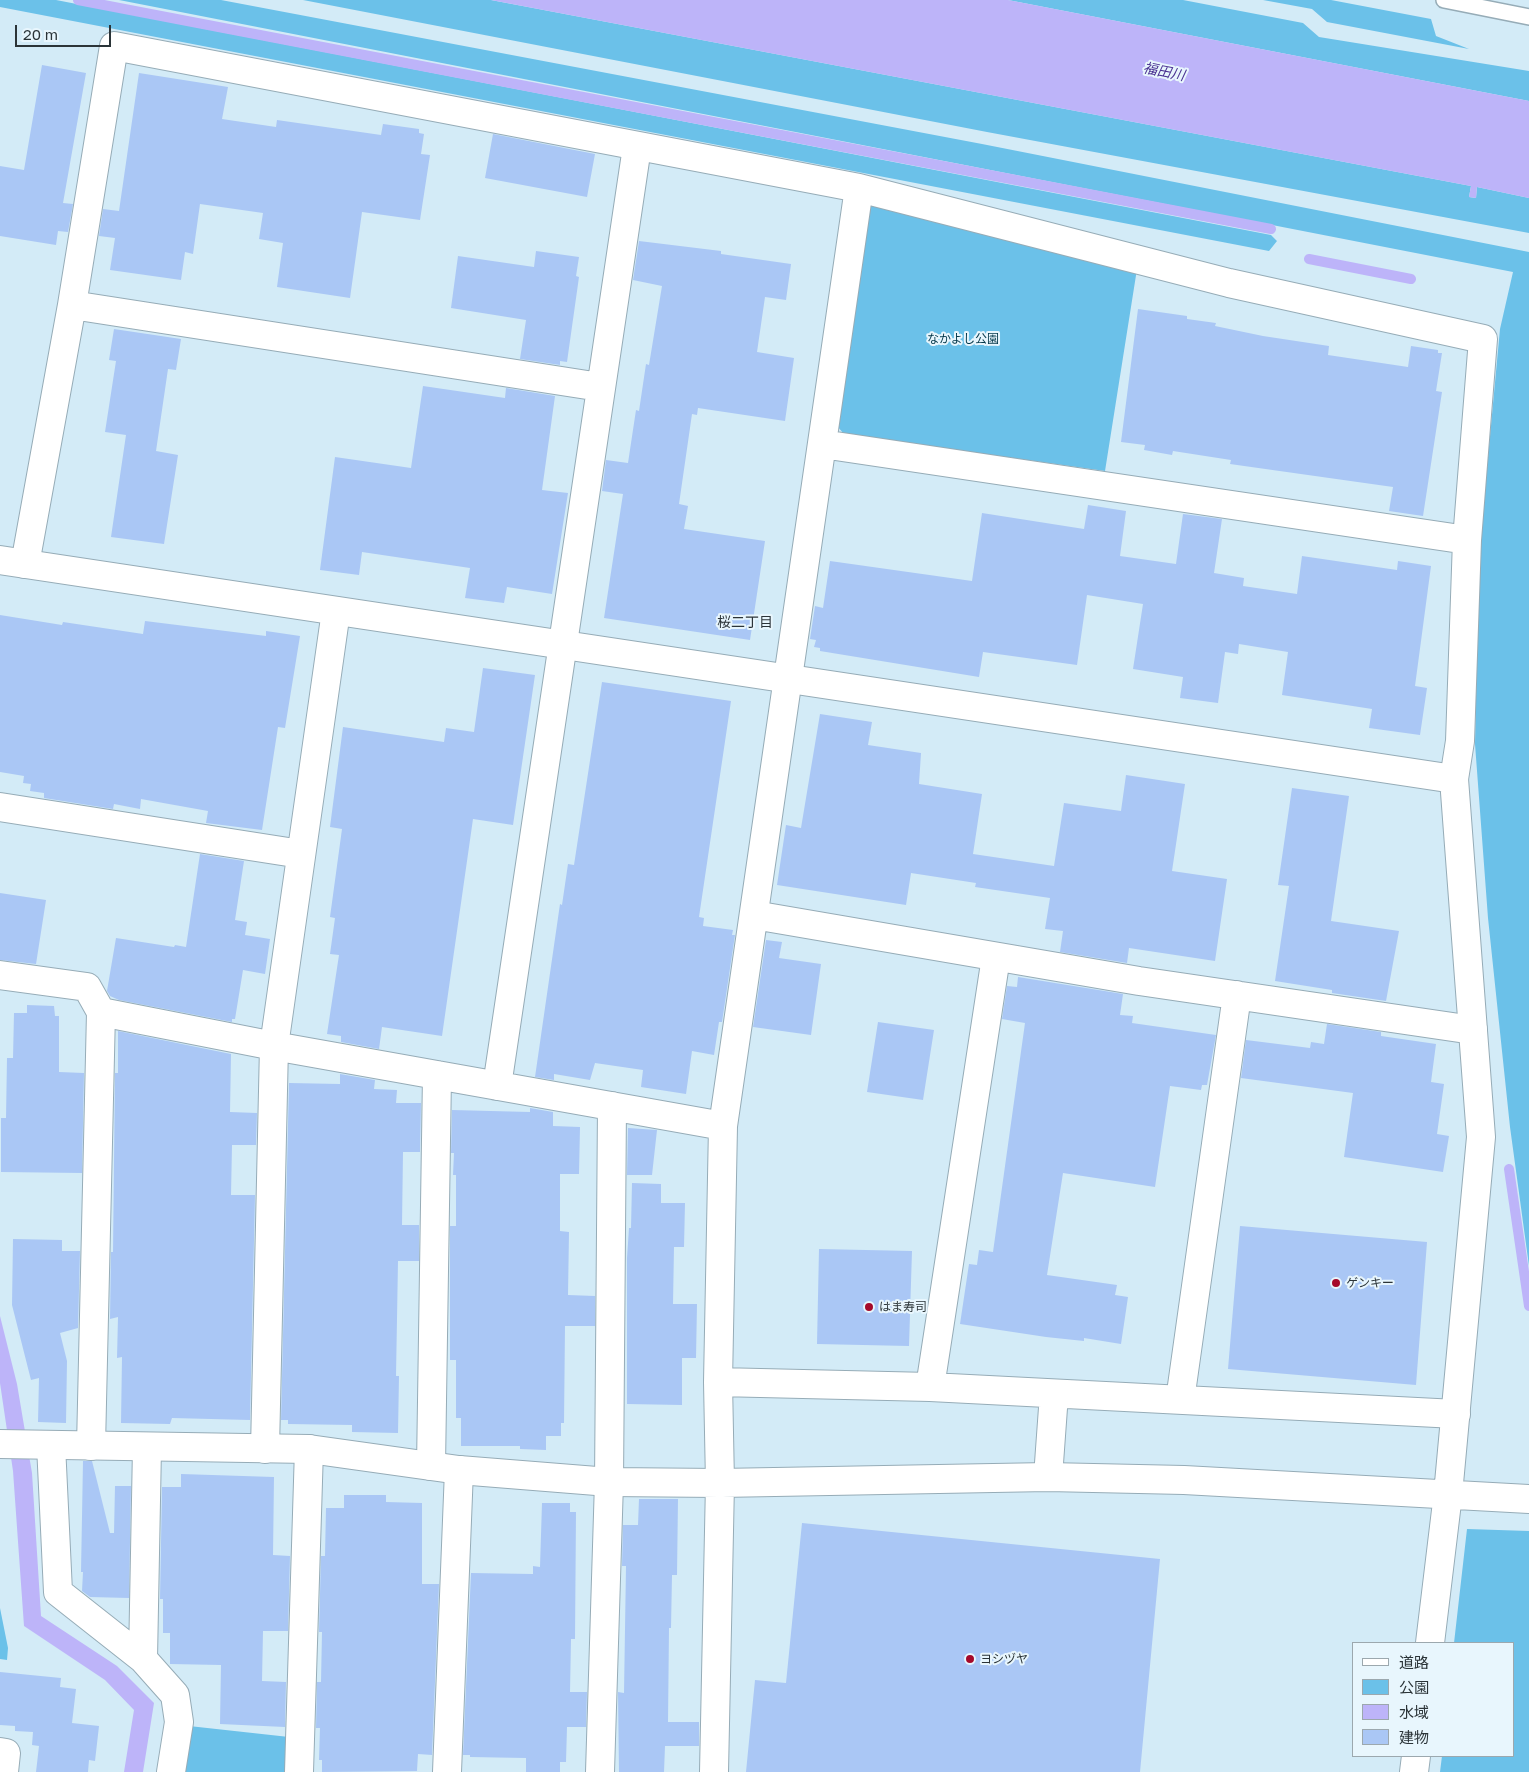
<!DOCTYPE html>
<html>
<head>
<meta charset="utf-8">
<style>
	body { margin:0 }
	#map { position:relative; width:1529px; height:1772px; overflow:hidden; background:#d3ebf7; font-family:"Golos Text","Noto Sans JP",sans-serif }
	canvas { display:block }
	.legend { position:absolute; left:1352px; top:1642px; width:162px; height:115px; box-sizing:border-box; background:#e8f6fd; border:1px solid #9ca8ae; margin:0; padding:6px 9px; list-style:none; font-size:15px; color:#2b3438 }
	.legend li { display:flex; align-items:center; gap:10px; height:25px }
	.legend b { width:25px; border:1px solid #9ca8ae }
	.scale { position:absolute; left:15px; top:25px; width:96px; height:22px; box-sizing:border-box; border:2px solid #2b3438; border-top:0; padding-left:6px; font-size:15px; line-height:18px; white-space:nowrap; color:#2b3438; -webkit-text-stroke:4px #e8f6fd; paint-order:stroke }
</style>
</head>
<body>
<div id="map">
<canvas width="1529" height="1772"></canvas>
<ul class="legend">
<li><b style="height:6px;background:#fff"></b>道路</li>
<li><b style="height:14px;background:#6bc1e9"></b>公園</li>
<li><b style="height:14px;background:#bdb4f9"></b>水域</li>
<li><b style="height:14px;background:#aac7f5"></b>建物</li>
</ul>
<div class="scale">20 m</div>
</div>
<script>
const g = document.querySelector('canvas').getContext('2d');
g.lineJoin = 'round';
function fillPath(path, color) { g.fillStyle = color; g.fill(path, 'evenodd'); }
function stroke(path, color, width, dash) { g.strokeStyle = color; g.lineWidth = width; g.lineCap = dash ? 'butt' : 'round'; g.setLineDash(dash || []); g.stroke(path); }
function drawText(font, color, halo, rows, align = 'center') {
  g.font = font + ' "Golos Text","Noto Sans JP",sans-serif'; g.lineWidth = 4; g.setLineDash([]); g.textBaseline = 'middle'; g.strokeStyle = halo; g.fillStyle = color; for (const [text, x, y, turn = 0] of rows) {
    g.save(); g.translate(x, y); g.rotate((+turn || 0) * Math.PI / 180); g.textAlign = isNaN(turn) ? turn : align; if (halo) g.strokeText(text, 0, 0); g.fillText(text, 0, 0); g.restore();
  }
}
fillPath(new Path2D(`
	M 0,0 L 56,0 L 1271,235 L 1277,241 L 1269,251 L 0,7 Z
	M 119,0 L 221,0 L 982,144 L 1529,252 L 1529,1266 L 1510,1127 L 1488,918 L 1475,744 L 1479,554 L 1500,329 L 1513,272 Z
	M 303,0 L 491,0 L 1471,186 L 1469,197 L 1476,198 L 1477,187 L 1529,198 L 1529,233 L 987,132 Z
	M 1008,0 L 1183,0 L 1303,23 L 1319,37 L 1529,71 L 1529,101 Z
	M 1263,0 L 1331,0 L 1431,19 L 1436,36 L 1469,49 L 1327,22 L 1312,9 Z
	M 881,202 L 1137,269 L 1105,471 L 844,434 L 837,426 L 870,207 Z
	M 1467,1529 L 1529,1531 L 1529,1772 L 1440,1772 L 1442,1756 L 1513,1756 L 1513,1643 L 1454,1643 Z
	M 0,1608 L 8,1648 L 7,1660 L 0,1659 Z
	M 189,1726 L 289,1737 L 287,1772 L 182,1772 Z`), '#6bc1e9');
fillPath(new Path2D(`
	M 491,0 L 1008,0 L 1529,101 L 1529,198 L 1477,187 L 1476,198 L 1469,197 L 1471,186 Z
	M 0,1316 L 17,1384 L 32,1473 L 41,1616 L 117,1666 L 154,1703 L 143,1772 L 124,1772 L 134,1710 L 105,1680 L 24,1626 L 13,1471 L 0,1383 Z`), '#bdb4f9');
stroke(new Path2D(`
	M 78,0 L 1271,229
	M 1309,259 L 1411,279
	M 1509,1169 L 1529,1306`), '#bdb4f9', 10);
fillPath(new Path2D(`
	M 42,65 L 86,73 L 63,203 L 73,204 L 68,232 L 58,231 L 56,245 L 0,236 L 0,166 L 24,170 Z
	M 139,73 L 228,87 L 222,119 L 276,127 L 277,120 L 381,135 L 383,124 L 419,129 L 419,133 L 424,134 L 421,154 L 430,155 L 420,220 L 362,212 L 350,298 L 277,287 L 283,243 L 259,239 L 263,213 L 200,204 L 193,254 L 185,252 L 181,280 L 110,270 L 115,238 L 99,236 L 103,209 L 119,211 Z
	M 493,134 L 595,154 L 587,197 L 485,178 Z
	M 639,241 L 721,251 L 721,254 L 791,264 L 786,300 L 765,297 L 757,352 L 794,358 L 785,421 L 698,408 L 697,415 L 692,414 L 679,504 L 688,506 L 684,529 L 765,541 L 750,640 L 604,618 L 623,494 L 602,491 L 606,460 L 628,463 L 636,410 L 639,411 L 646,364 L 649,365 L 662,286 L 633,280 Z
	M 536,251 L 579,257 L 576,276 L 579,277 L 567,362 L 560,361 L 560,365 L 520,359 L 526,320 L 451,308 L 458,256 L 534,267 Z
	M 1138,309 L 1187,316 L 1187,319 L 1216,323 L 1215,326 L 1263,336 L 1329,346 L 1328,355 L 1408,367 L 1411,346 L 1438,350 L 1438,353 L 1442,353 L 1436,391 L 1442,392 L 1423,516 L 1389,511 L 1393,487 L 1230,464 L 1231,460 L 1173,451 L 1172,455 L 1144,450 L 1145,445 L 1121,442 Z
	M 114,329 L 181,339 L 176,370 L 168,369 L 156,451 L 178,455 L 164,544 L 111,537 L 126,435 L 105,432 L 116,361 L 109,360 Z
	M 423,386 L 505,398 L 506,388 L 555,396 L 542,490 L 568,493 L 552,594 L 507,587 L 504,603 L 465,598 L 470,568 L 362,552 L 359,575 L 320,570 L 335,457 L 411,468 Z
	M 1088,505 L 1126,511 L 1120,556 L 1176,564 L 1183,514 L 1222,519 L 1214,573 L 1244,578 L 1243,586 L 1297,594 L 1302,556 L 1397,570 L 1398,561 L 1431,566 L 1415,686 L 1427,688 L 1420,735 L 1369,728 L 1372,709 L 1282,695 L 1288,652 L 1239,644 L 1238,654 L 1225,652 L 1218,703 L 1180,698 L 1183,677 L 1133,669 L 1143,604 L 1087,595 L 1077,665 L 983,652 L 979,677 L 820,651 L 820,648 L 814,647 L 816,640 L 810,639 L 815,606 L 823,608 L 830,561 L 972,581 L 982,513 L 1084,529 Z
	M 0,615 L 62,625 L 63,622 L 143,634 L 145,621 L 266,636 L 266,631 L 300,636 L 285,728 L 278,727 L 262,830 L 206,823 L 208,811 L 141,799 L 140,809 L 114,804 L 113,809 L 44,798 L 44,793 L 30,791 L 31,784 L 23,783 L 24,776 L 0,772 Z
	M 483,668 L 535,675 L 513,825 L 473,819 L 442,1036 L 382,1027 L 379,1049 L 341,1042 L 341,1036 L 327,1034 L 339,955 L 330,954 L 335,918 L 330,917 L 342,829 L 330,827 L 343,727 L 444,742 L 446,728 L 474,732 Z
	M 602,682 L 731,701 L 699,917 L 704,918 L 703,926 L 733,930 L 732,935 L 735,935 L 722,1022 L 719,1022 L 714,1055 L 692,1051 L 686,1094 L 641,1087 L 643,1070 L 595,1063 L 590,1080 L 554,1074 L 554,1080 L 535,1077 L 560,904 L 562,905 L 568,864 L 574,865 Z
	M 820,714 L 872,722 L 868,745 L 921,753 L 919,784 L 982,794 L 973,854 L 1054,866 L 1064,803 L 1121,811 L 1126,775 L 1185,784 L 1172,871 L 1227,879 L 1215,961 L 1129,948 L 1127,963 L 1060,952 L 1063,931 L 1045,929 L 1050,898 L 975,887 L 976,883 L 911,873 L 906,905 L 777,885 L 786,825 L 801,828 Z
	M 1292,788 L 1349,796 L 1331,921 L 1399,931 L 1386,1001 L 1332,993 L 1332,990 L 1275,981 L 1289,886 L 1278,885 Z
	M 200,854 L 244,861 L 235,920 L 247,922 L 245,935 L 270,939 L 265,974 L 243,970 L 235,1019 L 232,1019 L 232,1022 L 119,1000 L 110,996 L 107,991 L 116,938 L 174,947 L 175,945 L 186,947 Z
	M 0,893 L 46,900 L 36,964 L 0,960 Z
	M 766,940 L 782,942 L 779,958 L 821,964 L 811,1035 L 753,1027 Z
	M 1018,977 L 1123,994 L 1120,1015 L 1133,1016 L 1132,1023 L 1216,1035 L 1207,1085 L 1202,1085 L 1201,1090 L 1170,1086 L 1155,1187 L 1063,1173 L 1047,1275 L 1117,1285 L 1115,1295 L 1128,1297 L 1121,1344 L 1084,1338 L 1084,1341 L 1046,1337 L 960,1324 L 969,1264 L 977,1265 L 979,1250 L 993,1252 L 1025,1023 L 1002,1019 L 1007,986 L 1017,987 Z
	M 27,1005 L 54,1006 L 55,1016 L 59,1016 L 59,1072 L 84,1073 L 82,1173 L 1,1172 L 1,1118 L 6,1118 L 7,1058 L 13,1058 L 14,1013 L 27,1013 Z
	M 878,1022 L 934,1030 L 923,1100 L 867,1092 Z
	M 1327,1024 L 1381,1032 L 1381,1036 L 1436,1044 L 1431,1082 L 1444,1084 L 1437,1134 L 1449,1136 L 1443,1172 L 1344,1157 L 1353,1093 L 1241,1078 L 1246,1040 L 1310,1048 L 1311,1042 L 1324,1044 Z
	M 118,1031 L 231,1054 L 230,1112 L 257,1113 L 256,1145 L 232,1145 L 231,1195 L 255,1195 L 250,1420 L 172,1418 L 170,1424 L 121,1423 L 122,1357 L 117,1358 L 118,1317 L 110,1319 L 111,1252 L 113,1252 L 115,1073 L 118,1073 Z
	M 340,1074 L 375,1080 L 374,1089 L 397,1090 L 396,1103 L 421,1103 L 420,1152 L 403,1152 L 402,1225 L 419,1225 L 419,1261 L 398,1261 L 396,1376 L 399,1376 L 398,1433 L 352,1432 L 352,1425 L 288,1424 L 288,1420 L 281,1420 L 289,1083 L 340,1084 Z
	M 530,1108 L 553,1112 L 553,1126 L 580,1127 L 579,1174 L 560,1174 L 560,1231 L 569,1232 L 568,1295 L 595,1296 L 595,1326 L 565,1326 L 564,1423 L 561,1423 L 561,1436 L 546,1436 L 546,1450 L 520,1449 L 520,1446 L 461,1446 L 461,1418 L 456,1418 L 456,1360 L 450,1360 L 450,1226 L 456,1226 L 456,1175 L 453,1175 L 454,1153 L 451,1153 L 452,1110 L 530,1112 Z
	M 628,1128 L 657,1130 L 652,1175 L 627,1175 Z
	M 632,1183 L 661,1184 L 661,1203 L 685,1203 L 684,1247 L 674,1247 L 673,1304 L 697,1304 L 696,1358 L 682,1358 L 682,1405 L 627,1404 L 627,1258 L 629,1228 L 631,1228 Z
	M 1240,1226 L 1427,1242 L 1416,1385 L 1228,1369 Z
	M 13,1239 L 62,1240 L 62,1251 L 80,1251 L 78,1328 L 60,1333 L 67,1361 L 66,1423 L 38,1422 L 39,1378 L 31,1380 L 12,1305 Z
	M 819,1249 L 912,1251 L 909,1346 L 817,1344 Z
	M 83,1461 L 92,1461 L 110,1533 L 114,1533 L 115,1486 L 131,1486 L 129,1598 L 90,1597 L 82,1591 L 83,1572 L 81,1572 Z
	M 181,1474 L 274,1477 L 273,1555 L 290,1556 L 288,1631 L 263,1631 L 262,1681 L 286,1682 L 285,1727 L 220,1724 L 221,1665 L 170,1664 L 170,1633 L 163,1633 L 163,1599 L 160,1599 L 162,1487 L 181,1487 Z
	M 344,1495 L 386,1495 L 386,1502 L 422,1503 L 422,1584 L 439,1584 L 432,1755 L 418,1754 L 417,1771 L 322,1772 L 322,1760 L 319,1760 L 320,1728 L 316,1728 L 317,1682 L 321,1682 L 322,1632 L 319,1632 L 321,1556 L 325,1556 L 326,1508 L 344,1508 Z
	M 639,1499 L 678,1499 L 677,1575 L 672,1575 L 671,1628 L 669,1628 L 668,1722 L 699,1722 L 699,1746 L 665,1746 L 664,1772 L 619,1772 L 618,1692 L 624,1693 L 626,1566 L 622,1566 L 623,1525 L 638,1525 Z
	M 542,1503 L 570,1503 L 570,1512 L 576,1512 L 575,1639 L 571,1639 L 570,1692 L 587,1692 L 586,1727 L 567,1727 L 566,1762 L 560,1762 L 560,1772 L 526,1772 L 526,1758 L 470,1757 L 470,1755 L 463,1755 L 471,1573 L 533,1574 L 533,1566 L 540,1567 Z
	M 802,1523 L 1160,1559 L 1140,1772 L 746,1772 L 755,1680 L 786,1683 Z
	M 0,1672 L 61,1678 L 60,1687 L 76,1689 L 72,1723 L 99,1726 L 95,1761 L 89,1760 L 88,1772 L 36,1772 L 39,1746 L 32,1745 L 33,1732 L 15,1731 L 15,1726 L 0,1725 Z`), '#aac7f5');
const lane = new Path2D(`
	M 1444,0 L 1529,17`);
const street = new Path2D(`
	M 72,305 L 600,387
	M 822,444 L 1467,540
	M 25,564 L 72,305 L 114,46 L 859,188 L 1229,283 L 1483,339 L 1467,540 L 1460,741 L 1454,779
	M 0,807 L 301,854
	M 754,915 L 1139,981 L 1473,1030
	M 0,975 L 87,987 L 101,1012 L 91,1446
	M 101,1012 L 274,1046 L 723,1126
	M 497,1086 L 637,147
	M 718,1382 L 930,1387 L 1456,1414
	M 930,1387 L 996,957
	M 1180,1400 L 1237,995
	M 51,1445 L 58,1592 L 143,1659 L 175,1695 L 179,1722 L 171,1772
	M 265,1449 L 274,1046 L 336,611
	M 431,1466 L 437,1075
	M 1048,1477 L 1054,1394
	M 720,1483 L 718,1382 L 723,1126 L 859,188
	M 143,1659 L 147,1447
	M 0,1752 L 6,1753 L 4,1772
	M 299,1772 L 309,1449
	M 447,1772 L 459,1470
	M 600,1772 L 609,1482 L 612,1106`);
const secondary = new Path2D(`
	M 0,560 L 1454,779 L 1481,1137 L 1448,1494 L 1430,1643
	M 0,1444 L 309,1449 L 459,1470 L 609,1482 L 720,1483 L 1048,1477 L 1184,1480 L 1529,1499
	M 714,1772 L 720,1483
	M 1414,1772 L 1416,1756`);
stroke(lane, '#96acb7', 18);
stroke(street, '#96acb7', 30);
stroke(secondary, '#96acb7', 30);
stroke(lane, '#fff', 15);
stroke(street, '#fff', 28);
stroke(secondary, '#fff', 28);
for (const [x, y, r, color] of [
	[1336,1283,5,"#a5092a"],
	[869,1307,5,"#a5092a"],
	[970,1659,5,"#a5092a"]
]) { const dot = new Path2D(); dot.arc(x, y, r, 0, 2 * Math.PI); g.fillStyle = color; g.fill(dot); stroke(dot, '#e8f6fd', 2); }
drawText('12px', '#023649', '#e8f6fd', [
	["なかよし公園",963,339]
]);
drawText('12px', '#2b3438', '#e8f6fd', [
	["ゲンキー",1346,1283],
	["はま寿司",879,1307],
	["ヨシヅヤ",980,1659]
], 'left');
drawText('italic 14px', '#4a3192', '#e8f6fd', [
	["福田川",1164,72,11]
]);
drawText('14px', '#2b3438', '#e8f6fd', [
	["桜二丁目",745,623]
]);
</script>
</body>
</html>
